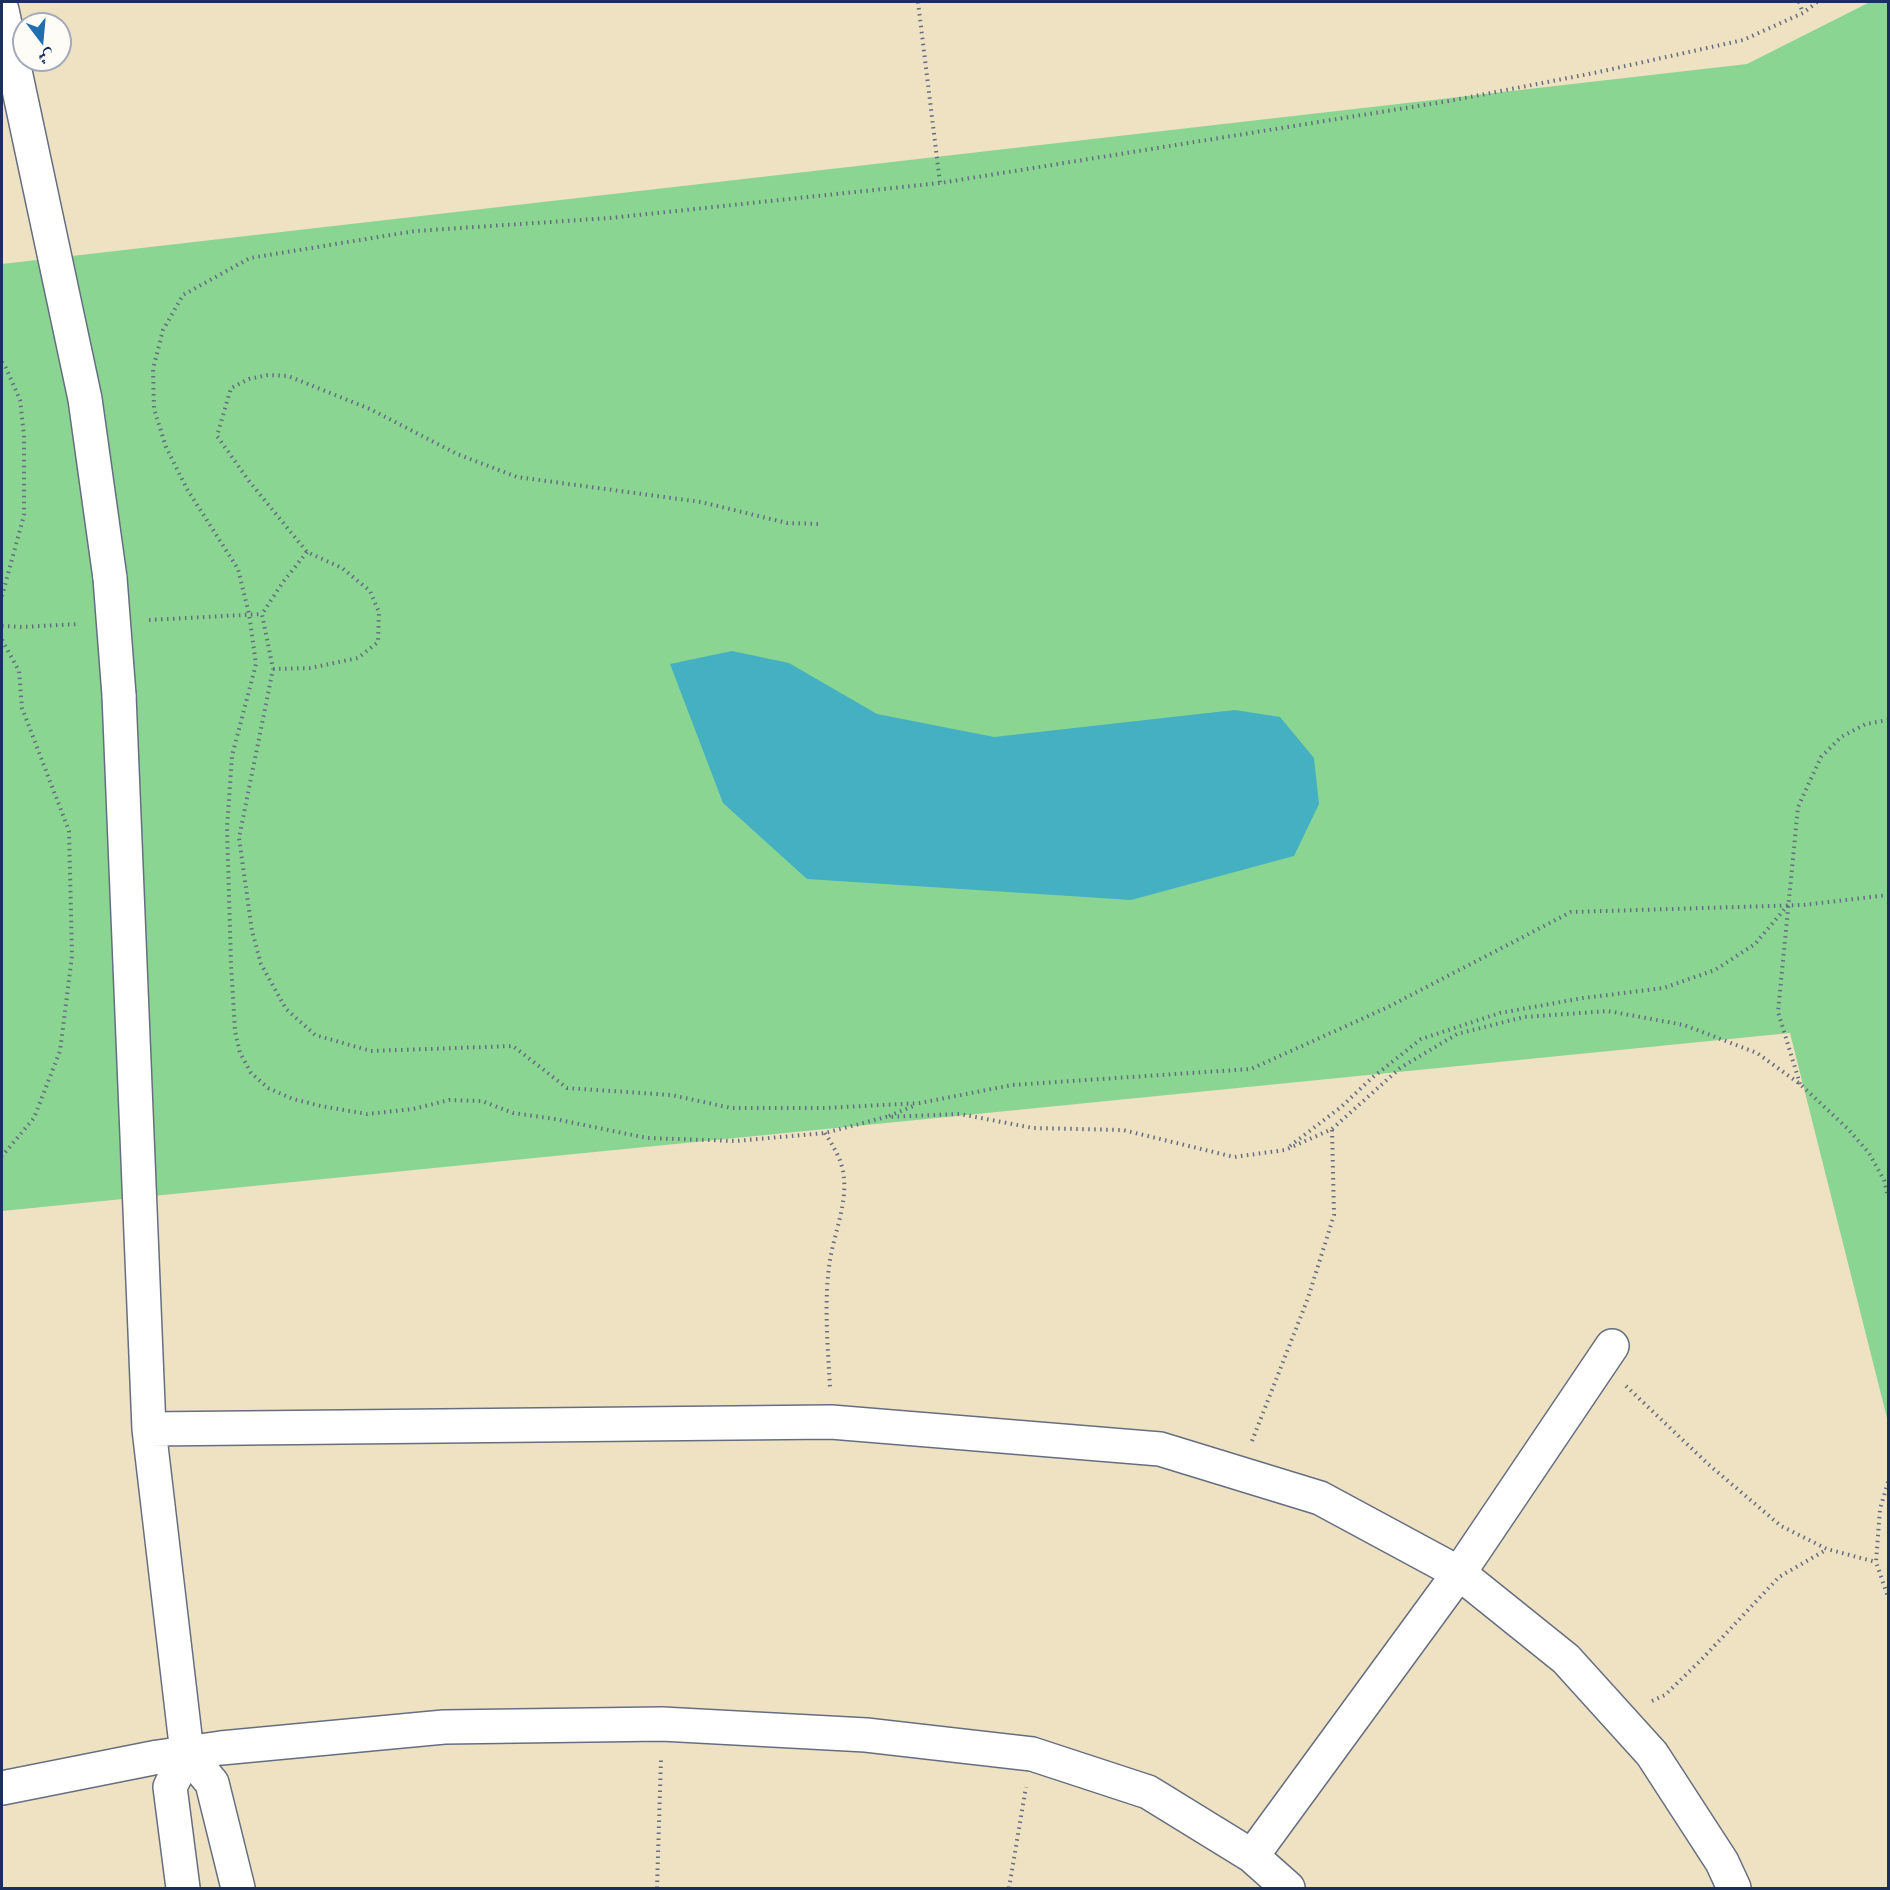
<!DOCTYPE html>
<html>
<head>
<meta charset="utf-8">
<style>
	body { margin:0 }
	#map { position:relative; width:1890px; height:1890px; overflow:hidden; background:#eee2c3; font-family:"Libre Caslon Text",Amiri,serif }
	canvas { display:block }
	.frame { position:absolute; inset:0; border:3px solid #1b2f5e; pointer-events:none }
	.north { position:absolute; left:12px; top:12px; width:60px; height:60px; box-sizing:border-box; background:#fdfcf7; border:2px solid #a3aaba; border-radius:50%; rotate:164deg; font-size:16px; font-weight:700; line-height:24px; text-align:center; color:#1b2f5e }
	.north::after { content:''; display:block; margin:auto; width:21px; height:27px; background:#1f6fb2; clip-path:polygon(50% 0,100% 100%,50% 72%,0 100%) }
</style>
</head>
<body>
<div id="map">
<canvas width="1890" height="1890"></canvas>
<div class="frame"></div>
<div class="north">ش</div>
</div>
<script>
const g = document.querySelector('canvas').getContext('2d');
g.lineJoin = 'round';
function fillPath(path, color) { g.fillStyle = color; g.fill(path, 'evenodd'); }
function stroke(path, color, width, dash) { g.strokeStyle = color; g.lineWidth = width; g.lineCap = dash ? 'butt' : 'round'; g.setLineDash(dash || []); g.stroke(path); }
fillPath(new Path2D(`
	M 1870,2 L 1888,2 L 1888,1422 L 1790,1033 L 2,1211 L 2,264 L 1747,64 Z`), '#8ad592');
fillPath(new Path2D(`
	M 732,651 L 789,663 L 877,714 L 994,737 L 1235,710 L 1280,717 L 1314,758 L 1319,804 L 1294,856 L 1131,900 L 807,879 L 723,803 L 670,664 Z`), '#44b0c1');
const minor = new Path2D(`
	M 2,10 L 85,399 L 110,578
	M 119,695 L 149,1429 L 187,1753 L 212,1783 L 238,1888
	M 149,1429 L 831,1422 L 1160,1449 L 1320,1498 L 1459,1573 L 1566,1659 L 1652,1754 L 1722,1862 L 1734,1888
	M 2,1788 L 158,1757 L 221,1748 L 444,1727 L 662,1724 L 866,1735 L 1032,1754 L 1148,1792 L 1252,1856 L 1288,1888
	M 1252,1856 L 1459,1573 L 1612,1346
	M 183,1888 L 170,1787 L 187,1753`);
stroke(minor, '#656e81', 36);
stroke(new Path2D(`
	M 918,2 L 940,183
	M 1799,2 L 1803,13
	M 1817,2 L 1803,13 L 1743,40 L 1594,73 L 1449,101 L 940,183 L 610,218 L 415,231 L 250,258 L 183,295 L 163,330 L 153,369 L 154,409 L 166,447 L 187,489 L 238,569 L 249,614 L 256,664 L 232,756 L 227,828 L 231,964 L 235,1031 L 240,1053 L 251,1073 L 268,1088 L 293,1099 L 321,1106 L 367,1114 L 413,1109 L 449,1100 L 482,1101 L 513,1113 L 555,1119 L 647,1138 L 736,1141 L 825,1133 L 886,1117 L 960,1114 L 1033,1128 L 1123,1130 L 1234,1157 L 1285,1150 L 1332,1129 L 1400,1068 L 1457,1034 L 1524,1017 L 1608,1011 L 1684,1025 L 1757,1053 L 1800,1084 L 1848,1129 L 1869,1153 L 1884,1180 L 1888,1197
	M 2,362 L 6,368 L 20,400 L 24,435 L 24,515 L 2,596
	M 307,552 L 283,582 L 262,614 L 273,669 L 239,838 L 252,931 L 261,964 L 286,1009 L 315,1035 L 371,1051 L 513,1046 L 567,1088 L 671,1095 L 731,1108 L 825,1108 L 920,1103 L 1012,1085 L 1251,1069 L 1386,1008 L 1571,912 L 1803,905 L 1888,895
	M 149,620 L 262,614
	M 2,626 L 23,627 L 78,624
	M 2,640 L 19,671 L 22,708 L 69,831 L 72,956 L 60,1051 L 34,1118 L 2,1156
	M 273,669 L 310,668 L 358,658 L 378,642 L 379,612 L 370,591 L 342,568 L 307,552 L 249,481 L 217,436 L 231,388 L 249,379 L 268,375 L 288,376 L 370,409 L 457,454 L 517,477 L 701,502 L 787,523 L 819,524
	M 1800,1084 L 1778,1012 L 1798,807 L 1821,757 L 1841,737 L 1866,724 L 1888,720
	M 889,1116 L 916,1105
	M 825,1133 C 830,1141 835,1149 839,1158 C 854,1194 833,1231 829,1267 C 824,1307 828,1348 830,1388
	M 1290,1146 L 1341,1107 L 1373,1077 L 1421,1039 L 1500,1013 L 1583,998 L 1664,988 L 1715,970 L 1755,944 L 1788,905
	M 1626,1386 L 1708,1464 L 1781,1526 L 1827,1549 L 1876,1562
	M 1252,1441 L 1308,1298 L 1334,1215 L 1332,1129
	M 1888,1482 L 1880,1509 L 1876,1562 L 1888,1597
	M 1652,1701 L 1665,1695 L 1702,1659 L 1779,1577 L 1826,1550
	M 657,1888 L 661,1758
	M 1009,1888 L 1026,1787`), '#656e81', 4, [1.5, 4.5]);
stroke(minor, '#fff', 33);
const minorBridge = new Path2D(`
	M 110,578 L 119,695`);
stroke(minorBridge, '#656e81', 36, []);
stroke(minorBridge, '#fff', 33);
</script>
</body>
</html>
